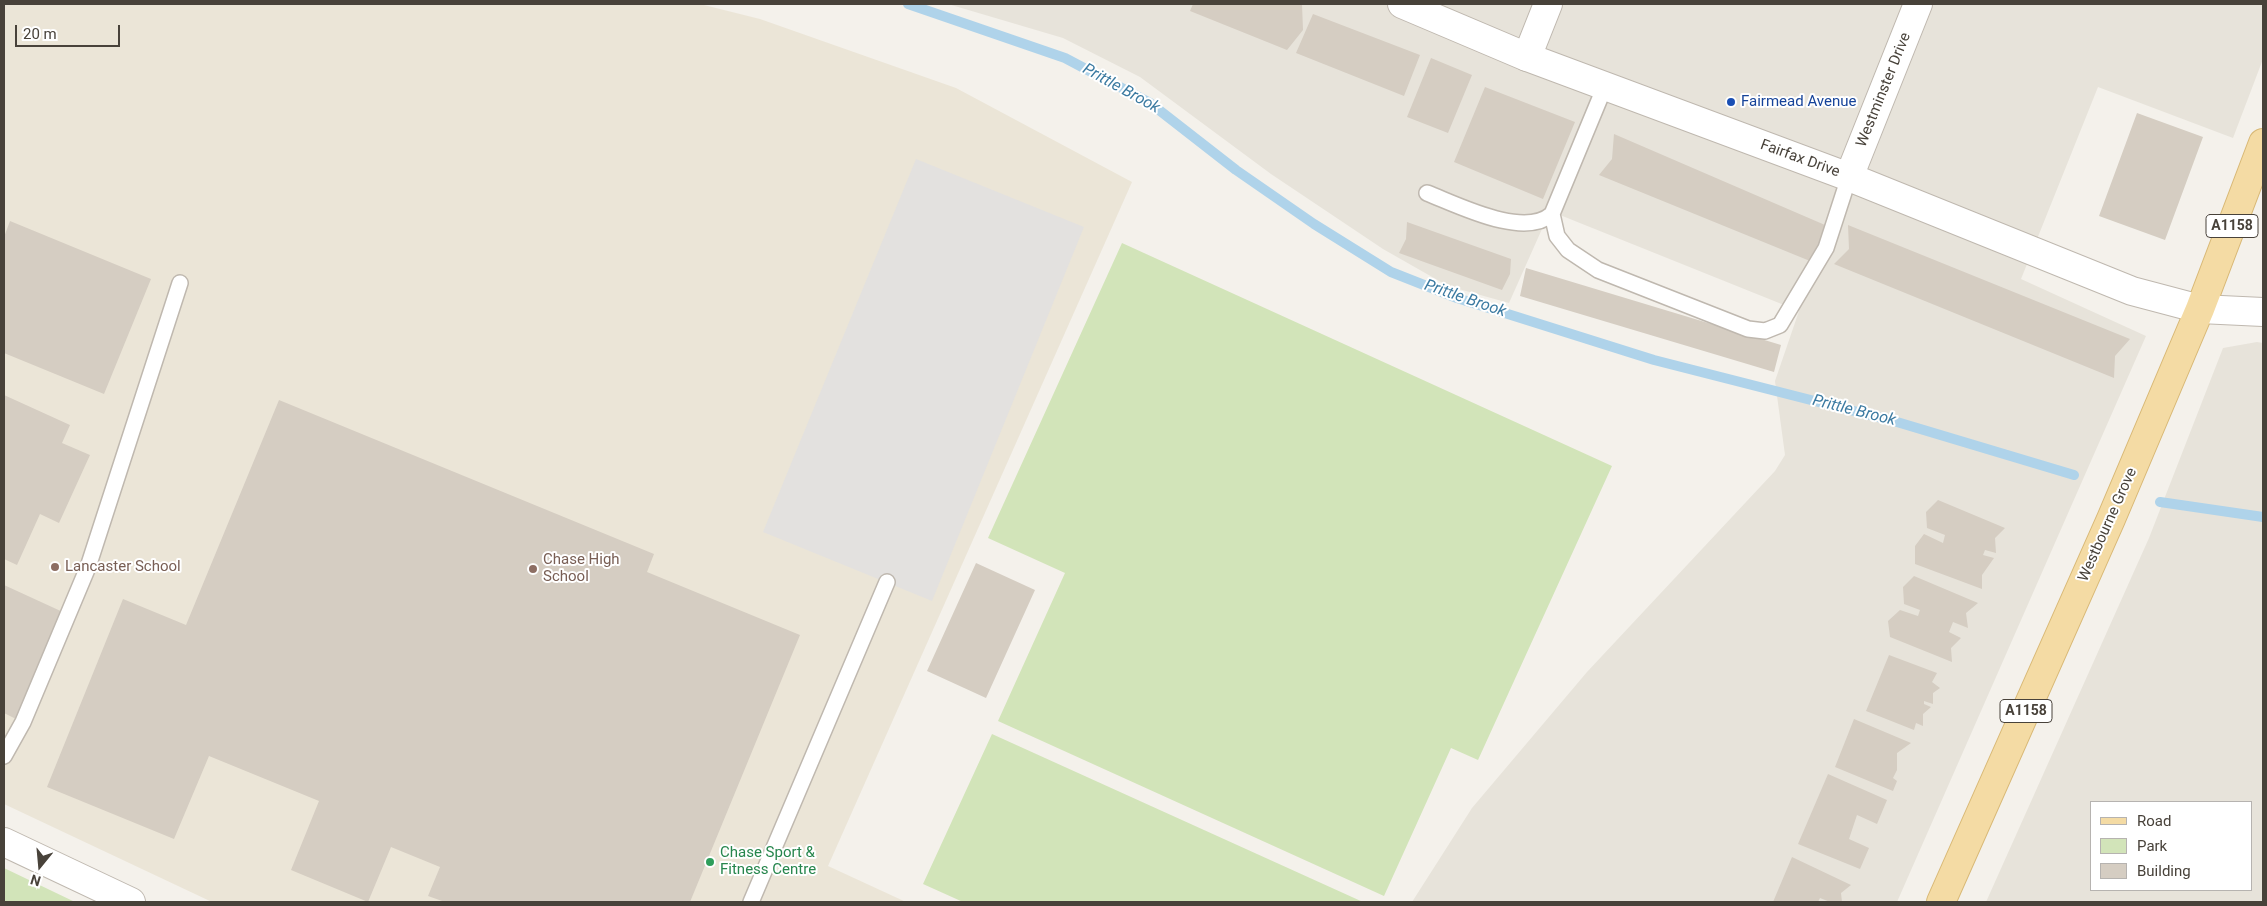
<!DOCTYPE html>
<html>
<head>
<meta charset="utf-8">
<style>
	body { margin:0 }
	#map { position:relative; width:2267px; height:906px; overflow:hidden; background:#f4f1eb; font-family:Roboto,sans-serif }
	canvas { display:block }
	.frame { position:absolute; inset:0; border:5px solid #48423a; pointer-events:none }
	.legend { position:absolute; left:2090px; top:801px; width:162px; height:90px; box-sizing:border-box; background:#fff; border:1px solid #b6b3b0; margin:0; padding:6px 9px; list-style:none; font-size:15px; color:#48423a }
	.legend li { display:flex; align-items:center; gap:10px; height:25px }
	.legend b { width:25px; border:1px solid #b6b3b0 }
	.north { position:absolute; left:15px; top:841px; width:50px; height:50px; -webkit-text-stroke:4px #fff; paint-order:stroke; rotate:197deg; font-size:14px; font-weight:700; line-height:20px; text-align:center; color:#48423a }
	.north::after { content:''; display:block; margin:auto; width:18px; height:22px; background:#48423a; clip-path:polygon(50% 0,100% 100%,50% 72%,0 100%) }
	.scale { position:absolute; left:15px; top:25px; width:105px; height:22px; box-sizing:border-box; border:2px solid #48423a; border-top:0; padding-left:6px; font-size:15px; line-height:18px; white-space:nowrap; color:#48423a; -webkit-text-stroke:4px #fff; paint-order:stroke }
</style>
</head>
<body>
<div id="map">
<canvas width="2267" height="906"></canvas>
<div class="frame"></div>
<ul class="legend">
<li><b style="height:6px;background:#f4dba4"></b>Road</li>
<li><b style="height:14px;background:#d2e4b9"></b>Park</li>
<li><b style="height:14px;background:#d5cdc2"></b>Building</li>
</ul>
<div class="north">N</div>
<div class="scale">20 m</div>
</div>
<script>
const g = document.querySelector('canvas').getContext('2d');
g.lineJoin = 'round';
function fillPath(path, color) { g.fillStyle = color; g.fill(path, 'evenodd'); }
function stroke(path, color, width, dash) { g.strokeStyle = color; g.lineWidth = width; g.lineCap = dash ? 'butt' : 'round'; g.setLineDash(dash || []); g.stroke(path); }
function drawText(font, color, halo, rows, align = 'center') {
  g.font = font + ' Roboto,sans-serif'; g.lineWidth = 4; g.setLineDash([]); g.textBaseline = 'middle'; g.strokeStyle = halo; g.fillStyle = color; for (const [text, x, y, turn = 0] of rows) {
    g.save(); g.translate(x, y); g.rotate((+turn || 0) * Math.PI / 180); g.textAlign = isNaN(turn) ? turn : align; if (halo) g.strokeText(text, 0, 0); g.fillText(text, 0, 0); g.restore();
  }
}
fillPath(new Path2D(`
	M 948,4 L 2263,4 L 2263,59 L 2233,138 L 2098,87 L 2021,279 L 2146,336 L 1897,902 L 1412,902 L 1472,808 L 1587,672 L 1775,471 L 1785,455 L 1775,381 L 1799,311 L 1550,211 L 1509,303 L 1448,286 L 1383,249 L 1271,174 L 1140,77 L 1063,38 Z
	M 2257,342 L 2263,343 L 2263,902 L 1986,902 L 2149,538 L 2223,348 ZM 2091,802 L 2251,802 L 2251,890 L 2091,890 Z`), '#e7e3da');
fillPath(new Path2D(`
	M 4,4 L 700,4 L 760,19 L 956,88 L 1132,182 L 828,866 L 906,902 L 212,902 L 4,804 Z`), '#ebe5d7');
fillPath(new Path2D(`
	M 1122,243 L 1612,466 L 1478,760 L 1451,748 L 1384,896 L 998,721 L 1065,573 L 988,538 Z
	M 992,734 L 1363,902 L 963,902 L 923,884 Z
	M 4,868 L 75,902 L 4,902 Z`), '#d2e4b9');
fillPath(new Path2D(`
	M 916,159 L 1084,227 L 932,601 L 763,532 Z`), '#e3e1df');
stroke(new Path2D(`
	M 908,4 L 1065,58 L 1150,103 L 1236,170 L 1314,224 L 1391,272 L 1457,298 L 1654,360 L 1897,422 L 2074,475
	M 2160,502 L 2263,517`), '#afd3ea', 10);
fillPath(new Path2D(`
	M 1193,4 L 1302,4 L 1303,30 L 1287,50 L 1190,11 Z
	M 1313,14 L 1420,55 L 1404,96 L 1296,53 Z
	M 1431,58 L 1472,75 L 1448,133 L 1407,117 Z
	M 1485,87 L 1575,122 L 1543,199 L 1454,162 Z
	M 2137,113 L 2203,137 L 2165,240 L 2099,216 Z
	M 1614,134 L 1825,225 L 1823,246 L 1810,261 L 1599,175 L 1612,159 Z
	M 10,221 L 151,279 L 104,394 L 4,353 L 4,237 Z
	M 1407,222 L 1511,259 L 1510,274 L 1502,290 L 1399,253 L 1406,239 Z
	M 1848,225 L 2130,339 L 2115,356 L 2114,378 L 1834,264 L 1849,249 Z
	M 1526,268 L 1781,345 L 1774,372 L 1520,296 Z
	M 4,395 L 70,425 L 62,443 L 90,455 L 59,523 L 40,514 L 17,565 L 4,559 Z
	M 279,400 L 654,554 L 647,572 L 800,635 L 690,902 L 445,902 L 428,896 L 440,867 L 391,847 L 368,902 L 291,870 L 319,801 L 209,756 L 174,839 L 47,787 L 123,599 L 186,625 Z
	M 1938,500 L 2005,528 L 1995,538 L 1996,553 L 1985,550 L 1983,555 L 1994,558 L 1982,575 L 1982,589 L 1915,564 L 1915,546 L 1924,534 L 1943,543 L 1945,535 L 1927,528 L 1926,512 Z
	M 976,563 L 1035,590 L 986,698 L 927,671 Z
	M 1914,576 L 1978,603 L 1966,613 L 1968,628 L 1953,622 L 1949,632 L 1961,638 L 1951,648 L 1952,662 L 1890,637 L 1888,621 L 1900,610 L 1918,616 L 1920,610 L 1904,604 L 1903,587 Z
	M 4,585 L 65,613 L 16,719 L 4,713 Z
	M 1889,655 L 1937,673 L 1932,682 L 1940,688 L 1933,693 L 1933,704 L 1924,701 L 1924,704 L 1931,707 L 1923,714 L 1923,726 L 1916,723 L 1914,730 L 1866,711 Z
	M 1854,719 L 1911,743 L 1897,753 L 1897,770 L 1893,778 L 1897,781 L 1893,791 L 1835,767 Z
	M 1828,774 L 1887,800 L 1877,824 L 1857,815 L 1849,839 L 1869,848 L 1860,869 L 1798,844 Z
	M 1792,857 L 1851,885 L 1841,893 L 1842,902 L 1830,902 L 1820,898 L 1818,902 L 1773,902 Z`), '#d5cdc2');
const service = new Path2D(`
	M 1427,193 C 1458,205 1524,239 1552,214 L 1605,86
	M 1552,214 L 1557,236 L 1568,250 L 1598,270 L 1748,329 L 1765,331 L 1780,325 L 1826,248 L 1849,177
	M 4,756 L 23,722 L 88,567 L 180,283
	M 751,902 L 887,582`);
const minor = new Path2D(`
	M 1527,57 L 1548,4
	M 1849,177 L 1918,4`);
const tertiary = new Path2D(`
	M 1402,4 L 1527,57 L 1849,177 L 2132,291 L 2200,309 L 2263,312
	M 4,842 L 131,902`);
const primary = new Path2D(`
	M 1941,902 L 2111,519 L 2200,309 L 2263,143`);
stroke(service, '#bfb8af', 18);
stroke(minor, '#bfb8af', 30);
stroke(tertiary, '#bfb8af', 30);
stroke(primary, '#d8b875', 30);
stroke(service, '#fff', 15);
stroke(minor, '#fff', 28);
stroke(tertiary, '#fff', 28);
stroke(primary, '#f4dba4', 28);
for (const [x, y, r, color] of [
	[1731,102,5,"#1a4fb4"],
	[55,567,5,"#8d6e63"],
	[533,569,5,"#8d6e63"],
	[710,862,5,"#2e9e5b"]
]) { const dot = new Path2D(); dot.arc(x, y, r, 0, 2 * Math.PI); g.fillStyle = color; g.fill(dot); stroke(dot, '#fff', 2); }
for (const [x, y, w] of [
	[2232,226,52],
	[2026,711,52]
]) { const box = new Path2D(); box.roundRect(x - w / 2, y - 11.5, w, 23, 4); g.fillStyle = '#fff'; g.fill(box); stroke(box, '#48423a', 1); }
drawText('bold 14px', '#48423a', null, [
	["A1158",2232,226],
	["A1158",2026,711]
]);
drawText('15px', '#48423a', '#fff', [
	["Westminster Drive",1884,90,-68],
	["Fairfax Drive",1800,159,20],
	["Westbourne Grove",2108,525,-66]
]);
drawText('15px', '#164399', '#fff', [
	["Fairmead Avenue",1741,102]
], 'left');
drawText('15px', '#785e54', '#fff', [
	["Chase High",543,560],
	["School",543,577],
	["Lancaster School",65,567]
], 'left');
drawText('15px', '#27864d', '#fff', [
	["Chase Sport &",720,853],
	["Fitness Centre",720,870]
], 'left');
drawText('italic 16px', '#3b7aa1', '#fff', [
	["Prittle Brook",1121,89,29],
	["Prittle Brook",1465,299,19],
	["Prittle Brook",1854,411,14]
]);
</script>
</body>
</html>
